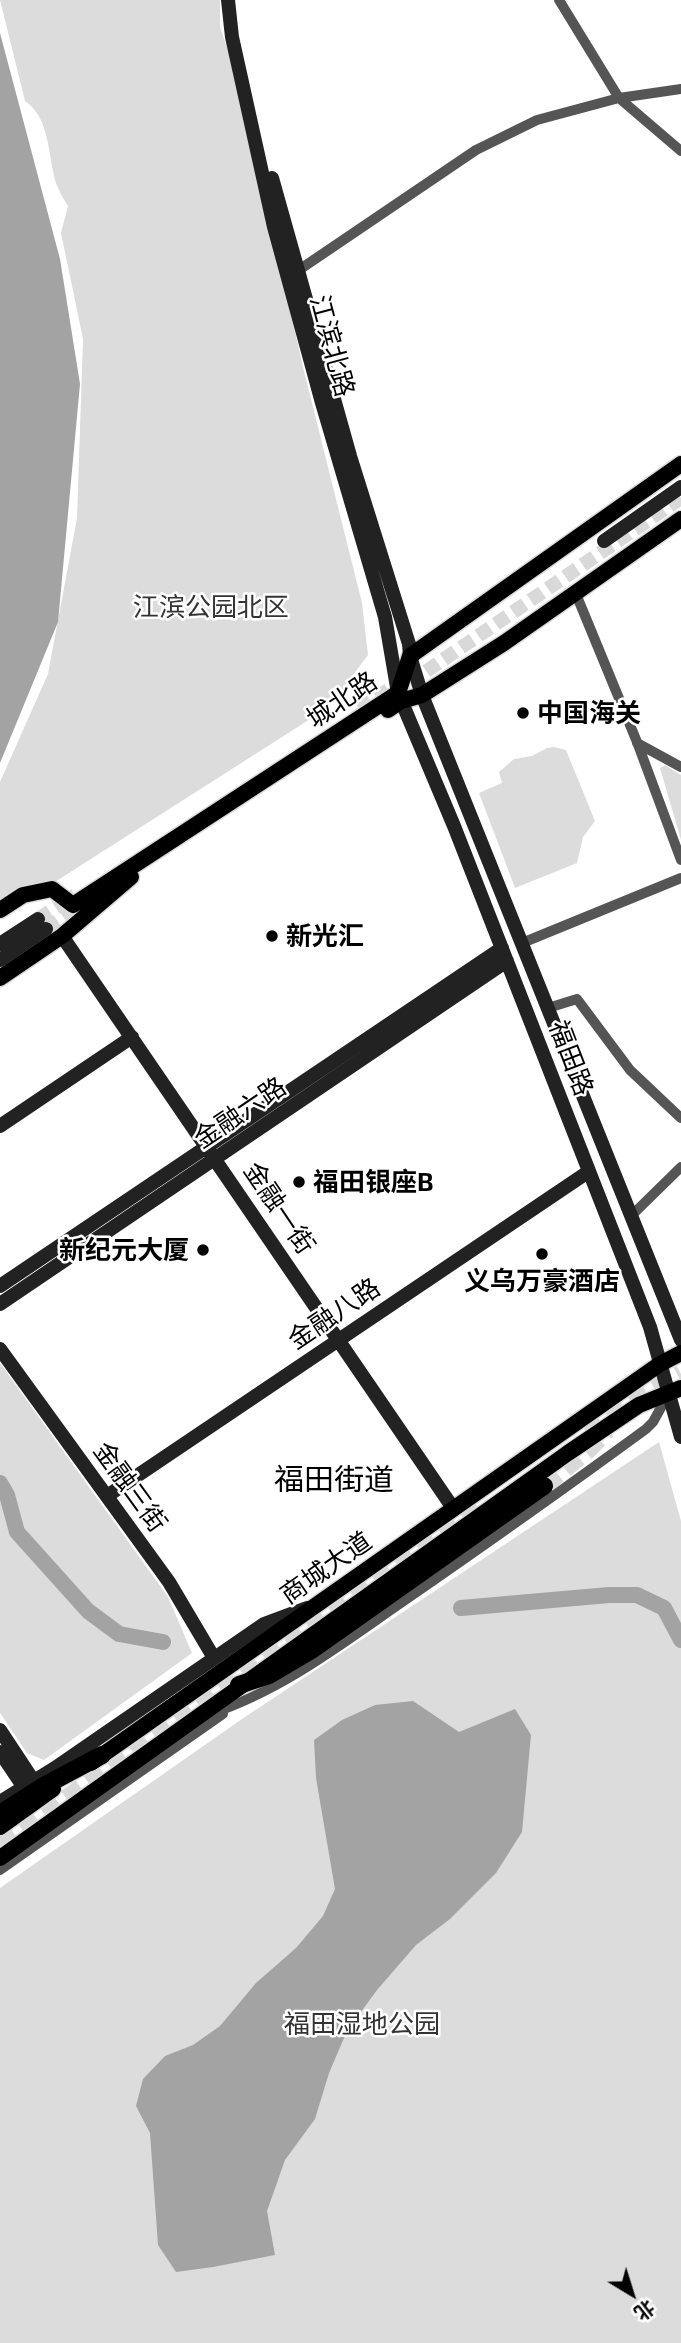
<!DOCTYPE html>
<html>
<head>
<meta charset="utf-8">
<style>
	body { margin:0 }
	#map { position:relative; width:681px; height:2343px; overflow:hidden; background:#fff; font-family:"Exo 2","Noto Sans SC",sans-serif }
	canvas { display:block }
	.north { position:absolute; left:597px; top:2259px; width:70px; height:70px; -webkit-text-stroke:5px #fff; paint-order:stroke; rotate:142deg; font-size:19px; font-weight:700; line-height:28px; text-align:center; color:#000 }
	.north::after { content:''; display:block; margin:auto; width:24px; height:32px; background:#000; clip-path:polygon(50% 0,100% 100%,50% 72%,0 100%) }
</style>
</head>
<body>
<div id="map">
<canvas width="681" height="2343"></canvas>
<div class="north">北</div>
</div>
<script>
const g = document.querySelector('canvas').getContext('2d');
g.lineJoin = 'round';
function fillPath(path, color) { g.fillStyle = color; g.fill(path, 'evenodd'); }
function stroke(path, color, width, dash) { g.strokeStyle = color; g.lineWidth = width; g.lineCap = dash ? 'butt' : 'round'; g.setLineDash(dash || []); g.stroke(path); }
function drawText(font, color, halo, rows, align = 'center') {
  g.font = font + ' "Exo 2","Noto Sans SC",sans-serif'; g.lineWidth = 5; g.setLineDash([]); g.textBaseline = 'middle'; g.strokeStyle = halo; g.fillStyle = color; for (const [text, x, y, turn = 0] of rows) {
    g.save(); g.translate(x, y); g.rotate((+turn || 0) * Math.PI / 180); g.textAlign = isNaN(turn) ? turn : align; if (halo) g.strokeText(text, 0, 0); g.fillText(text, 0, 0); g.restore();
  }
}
fillPath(new Path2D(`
	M 0,0 L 220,0 L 220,27 L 236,74 L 304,371 L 362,603 L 368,655 L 329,707 L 0,917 L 0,782 L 48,674 L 77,518 L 83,339 L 61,233 L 68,206 C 61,195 55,184 53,171 C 48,146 47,116 25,101 Z
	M 554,747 L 566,750 L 595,821 L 583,837 L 577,863 L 515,888 L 479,793 L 502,783 L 499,772 L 514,759 L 532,756 L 547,748 Z
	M 665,765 L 681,775 L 681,840 L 660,768 Z
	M 0,1363 L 168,1597 L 192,1653 L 44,1760 L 27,1753 L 0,1713 Z
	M 659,1442 L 681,1521 L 681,2343 L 0,2343 L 0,1888 L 242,1719 Z`), '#dcdcdc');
fillPath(new Path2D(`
	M 0,33 L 60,259 L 80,384 L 58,622 L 0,763 Z
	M 413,1701 L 459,1732 L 515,1709 L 531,1735 L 522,1832 L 496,1873 L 450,1919 L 416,1945 L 377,1990 L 347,2031 L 329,2073 L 315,2119 L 285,2160 L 267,2211 L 275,2255 L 213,2267 L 176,2272 L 158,2245 L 150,2133 L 136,2106 L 143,2079 L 165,2056 L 193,2045 L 220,2026 L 256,1983 L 296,1948 L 323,1916 L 335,1889 L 316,1778 L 314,1740 L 342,1720 L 375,1705 Z`), '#a3a3a3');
stroke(new Path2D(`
	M 0,1483 L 7,1495 L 17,1532 L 88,1611 L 119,1634 L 163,1642
	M 461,1608 L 609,1595 L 637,1595 L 664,1608 L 681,1640`), '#a3a3a3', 16);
stroke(new Path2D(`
	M 409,683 L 681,498
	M 359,709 L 406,678
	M 38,919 L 75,895
	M 46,929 L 85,902`), '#d9d9d9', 14, [14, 7]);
stroke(new Path2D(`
	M 586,1432 L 646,1393 L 681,1374
	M 544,1486 L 589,1449 L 607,1430
	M 0,1845 L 483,1504`), '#d9d9d9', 18, [18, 9]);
const primary = new Path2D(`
	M 388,710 L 401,701 L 422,695 L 504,643 L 681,519
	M 0,910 L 23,895 L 52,889 L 73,905 L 398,693 L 410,656 L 681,464
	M 0,978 L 62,936 L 131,877
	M 91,1763 L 660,1364 L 681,1353
	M 0,1827 L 53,1789
	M 0,1858 L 568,1453 L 639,1405 L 681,1388`);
const highway = new Path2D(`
	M 239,1685 L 269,1675 L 313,1649 L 544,1486
	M 0,1814 L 42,1787 L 102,1755`);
stroke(primary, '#dbdbdb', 19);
stroke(highway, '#dbdbdb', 21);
stroke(new Path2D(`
	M 559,0 L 619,98 L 681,151
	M 293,274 L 476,150 L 537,120 L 619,98 L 681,89
	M 576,594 L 637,742 L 681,860
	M 637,743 L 681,767
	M 522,943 L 681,878
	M 548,1008 L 577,999 L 630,1070 L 681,1118
	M 631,1216 L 681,1167
	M 210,1714 C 280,1691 339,1646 398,1605 C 482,1547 564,1489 646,1429 L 653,1422 L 669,1393
	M 0,1870 L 223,1714`), '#555', 10);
stroke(new Path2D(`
	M 228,0 L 232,37 L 274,227 L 322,403 L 385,617 L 398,693 L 454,826 L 650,1327 L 681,1437
	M 272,178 L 350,456 L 409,644 L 410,656 L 422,695 L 681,1340
	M 604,541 L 681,487
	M 62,936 L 453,1508
	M 0,944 L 38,919
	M 0,960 L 46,929
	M 0,1126 L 132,1037
	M 0,1286 L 502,948
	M 0,1304 L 507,961
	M 0,1349 L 169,1582 L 214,1658
	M 107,1496 L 588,1172
	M 0,1730 L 33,1780
	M 0,1752 L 23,1786
	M 0,1802 L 55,1768 L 264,1624 L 307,1608`), '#222', 14);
stroke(primary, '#000', 16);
stroke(highway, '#000', 18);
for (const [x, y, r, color] of [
	[523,713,7,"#000"],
	[272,936,7,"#000"],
	[299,1182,7,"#000"],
	[203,1250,7,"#000"],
	[542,1254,7,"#000"]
]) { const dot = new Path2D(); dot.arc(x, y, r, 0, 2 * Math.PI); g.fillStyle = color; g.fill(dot); stroke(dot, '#fff', 2.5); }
drawText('26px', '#000', '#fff', [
	["江滨北路",332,346,75],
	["城北路",342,700,-34],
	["福田路",571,1058,69],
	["金融六路",240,1113,-34],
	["金融一街",279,1208,56],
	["金融八路",334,1314,-34],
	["金融三街",130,1487,54],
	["商城大道",326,1568,-35]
]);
drawText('26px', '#333', '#fff', [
	["江滨公园北区",211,607],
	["福田湿地公园",362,2024]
]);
drawText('bold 26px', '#000', '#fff', [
	["中国海关",537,713],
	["新光汇",286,936],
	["福田银座B",313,1182],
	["新纪元大厦",189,1250,"right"],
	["义乌万豪酒店",542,1281,"center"]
], 'left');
drawText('30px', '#000', '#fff', [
	["福田街道",334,1480]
]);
</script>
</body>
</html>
